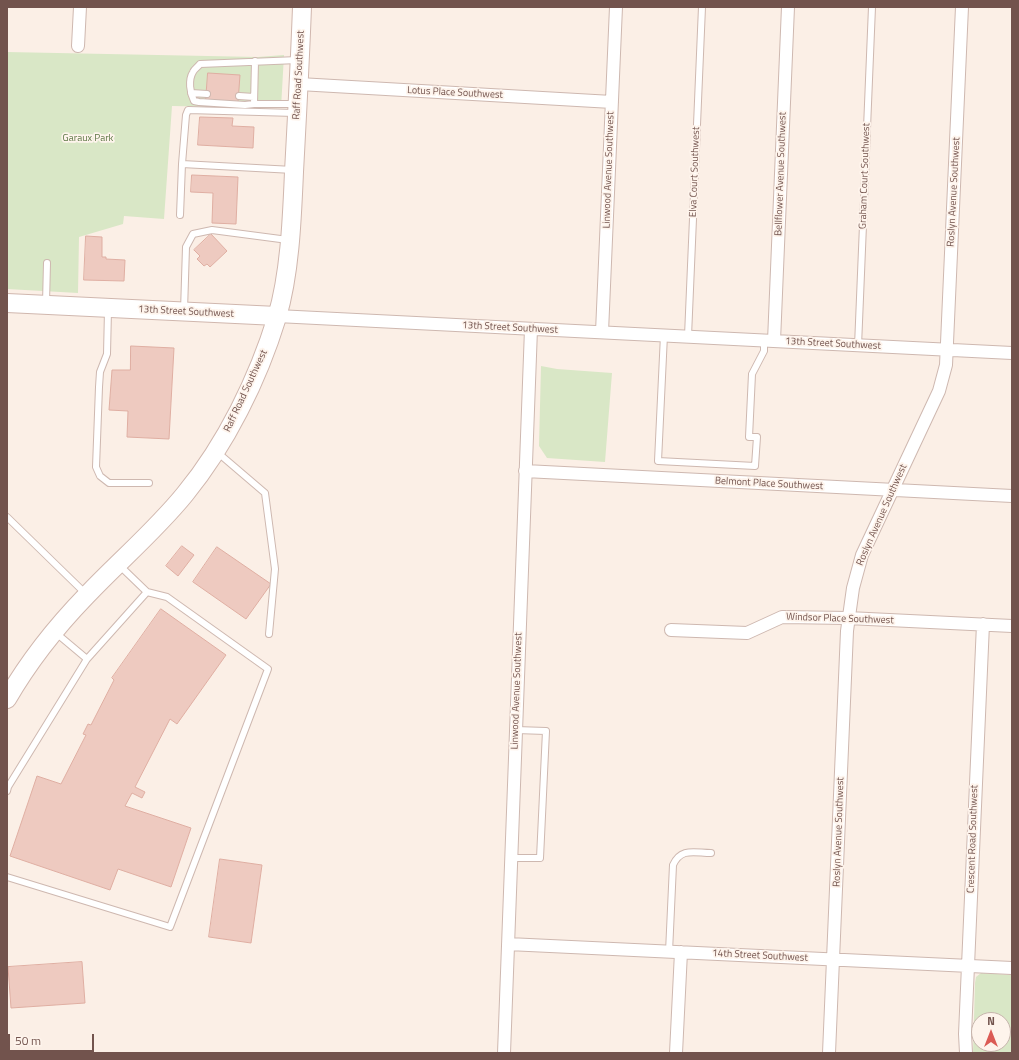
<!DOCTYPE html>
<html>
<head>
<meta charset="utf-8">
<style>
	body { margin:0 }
	#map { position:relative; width:1019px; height:1060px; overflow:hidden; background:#fbefe6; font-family:"Titillium Web",sans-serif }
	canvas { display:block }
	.frame { position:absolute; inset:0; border:8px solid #72534d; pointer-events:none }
	.north { position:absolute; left:971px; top:1012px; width:40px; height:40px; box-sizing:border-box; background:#fef4ec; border:1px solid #c6b4ac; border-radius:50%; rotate:0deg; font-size:11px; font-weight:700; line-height:16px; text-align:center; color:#72534d }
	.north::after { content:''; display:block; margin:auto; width:14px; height:18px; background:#db5b55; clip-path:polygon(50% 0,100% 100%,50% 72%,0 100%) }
	.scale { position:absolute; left:8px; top:1034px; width:86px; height:18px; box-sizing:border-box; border:2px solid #72534d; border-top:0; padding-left:5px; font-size:12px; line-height:14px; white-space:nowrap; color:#72534d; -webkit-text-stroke:3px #fef4ec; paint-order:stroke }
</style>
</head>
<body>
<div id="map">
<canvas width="1019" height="1060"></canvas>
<div class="frame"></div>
<div class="north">N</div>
<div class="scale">50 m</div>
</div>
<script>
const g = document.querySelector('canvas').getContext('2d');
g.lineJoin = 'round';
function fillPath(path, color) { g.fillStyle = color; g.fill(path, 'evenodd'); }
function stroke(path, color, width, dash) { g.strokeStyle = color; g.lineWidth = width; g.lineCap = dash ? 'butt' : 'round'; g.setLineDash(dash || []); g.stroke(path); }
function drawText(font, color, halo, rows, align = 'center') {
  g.font = font + ' "Titillium Web",sans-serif'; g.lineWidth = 3.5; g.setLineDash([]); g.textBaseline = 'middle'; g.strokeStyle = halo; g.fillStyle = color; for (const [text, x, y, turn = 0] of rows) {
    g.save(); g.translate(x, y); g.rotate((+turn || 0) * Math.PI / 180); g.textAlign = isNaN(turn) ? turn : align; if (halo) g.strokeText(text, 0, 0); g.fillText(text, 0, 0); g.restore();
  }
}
fillPath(new Path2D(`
	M 7,52 L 258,57 L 284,55 L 281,108 L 172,106 L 164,219 L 124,216 L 123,224 L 79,237 L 78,293 L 7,289 Z
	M 541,366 L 557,369 L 612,373 L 605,462 L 547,458 L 539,446 Z
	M 981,973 L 1012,975 L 1012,1053 L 973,1053 L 975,983 L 976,977 ZM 979,1020 L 1003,1020 L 1003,1044 L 979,1044 Z`), '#d9e7c6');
const building = new Path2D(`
	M 208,73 L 240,75 L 238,102 L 206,100 Z
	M 200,117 L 233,118 L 232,126 L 254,127 L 253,148 L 198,145 Z
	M 192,175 L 238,177 L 236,224 L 212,223 L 213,193 L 191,192 Z
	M 211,234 L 227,251 L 210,267 L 207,264 L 204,266 L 197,259 L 200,256 L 194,250 Z
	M 86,236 L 102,237 L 102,257 L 106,257 L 106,259 L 125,260 L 124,281 L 84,280 Z
	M 131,346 L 174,348 L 169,439 L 127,437 L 128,411 L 109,410 L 112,370 L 130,370 Z
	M 182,546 L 194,555 L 178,576 L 166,566 Z
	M 217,547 L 271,584 L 246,619 L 193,582 Z
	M 161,609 L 226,655 L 177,724 L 170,719 L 135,787 L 145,792 L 142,798 L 132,793 L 125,806 L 191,828 L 171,887 L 118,869 L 110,890 L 10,856 L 37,776 L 61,784 L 86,735 L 83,734 L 88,724 L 91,725 L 114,680 L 112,678 Z
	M 220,859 L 262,865 L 251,943 L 209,937 Z
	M 82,962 L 85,1003 L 11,1008 L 8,967 Z`);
fillPath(building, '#eecac0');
stroke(building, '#dfaea2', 1);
const lane = new Path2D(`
	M 191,93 L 207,94
	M 239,96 L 254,97
	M 254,104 L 255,61
	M 296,104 L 254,104 L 245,105 L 199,102 L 194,101 C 190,93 188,80 193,72 C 194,69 198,67 200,64 L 298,60
	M 293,170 L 182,164 L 186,115 L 188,110 L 295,113
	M 180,215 L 182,164
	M 46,303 L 47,263
	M 108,310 L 107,354 L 100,372 L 99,387 L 96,467 L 100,476 L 109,483 L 149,483
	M 184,311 L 186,247 L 193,234 L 212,230 L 288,240
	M 664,335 L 658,461 L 755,466 L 757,437 L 749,437 L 752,374 L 764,351 L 764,340
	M 688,336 L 702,7
	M 858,346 L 872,7
	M 217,452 L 265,493 L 275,569 L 269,634
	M 7,517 L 86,594
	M 56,633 L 87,659
	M 7,791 L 8,787 L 87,659 L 147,592 L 119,565
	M 511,858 L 540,858 L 546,731 L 516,730
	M 7,877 L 170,927 L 268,669 L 167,597 L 147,592
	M 669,952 L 673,865 C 681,847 695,853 711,853`);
const street = new Path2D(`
	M 78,46 L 80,7
	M 299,84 L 612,102
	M 277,316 L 1012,353
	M 602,332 L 616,7
	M 774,341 L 788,7
	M 525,471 L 1012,496
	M 671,630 L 747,633 L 782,617 L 848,618 L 1012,626
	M 508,944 L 1012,968
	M 504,1053 L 531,329
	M 676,1053 L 681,952
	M 829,1053 L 847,631 L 853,588 L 862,555 L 939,391 L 946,365 L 962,7
	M 966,1053 L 965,1034 L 983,624`);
const secondary = new Path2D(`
	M 7,303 L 277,316
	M 7,699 C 29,661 56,627 86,596 C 119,561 155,531 185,494 C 226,444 258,379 277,317 C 290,273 292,218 294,172 C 297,117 300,62 302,7`);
stroke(lane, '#ceb8b0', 8);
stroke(street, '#ceb8b0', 14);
stroke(secondary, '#d0b7ae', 20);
stroke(lane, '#fff', 6);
stroke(street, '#fff', 12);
stroke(secondary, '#fff', 18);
drawText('10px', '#72534d', '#fef4ec', [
	["Raff Road Southwest",299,75,-87],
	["Lotus Place Southwest",455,93,3],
	["Linwood Avenue Southwest",609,170,-88],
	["Elva Court Southwest",695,172,-88],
	["Bellflower Avenue Southwest",781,174,-88],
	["Graham Court Southwest",865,176,-88],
	["Roslyn Avenue Southwest",954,192,-87],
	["13th Street Southwest",186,312,3],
	["13th Street Southwest",510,328,3],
	["13th Street Southwest",833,344,3],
	["Raff Road Southwest",246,391,-65],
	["Belmont Place Southwest",769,484,3],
	["Roslyn Avenue Southwest",882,515,-66],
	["Windsor Place Southwest",840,619,2],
	["Linwood Avenue Southwest",517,691,-88],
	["Roslyn Avenue Southwest",839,832,-88],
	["Crescent Road Southwest",973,839,-88],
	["14th Street Southwest",760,956,3]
]);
drawText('10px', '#5e7746', '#fef4ec', [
	["Garaux Park",88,139]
]);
</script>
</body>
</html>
